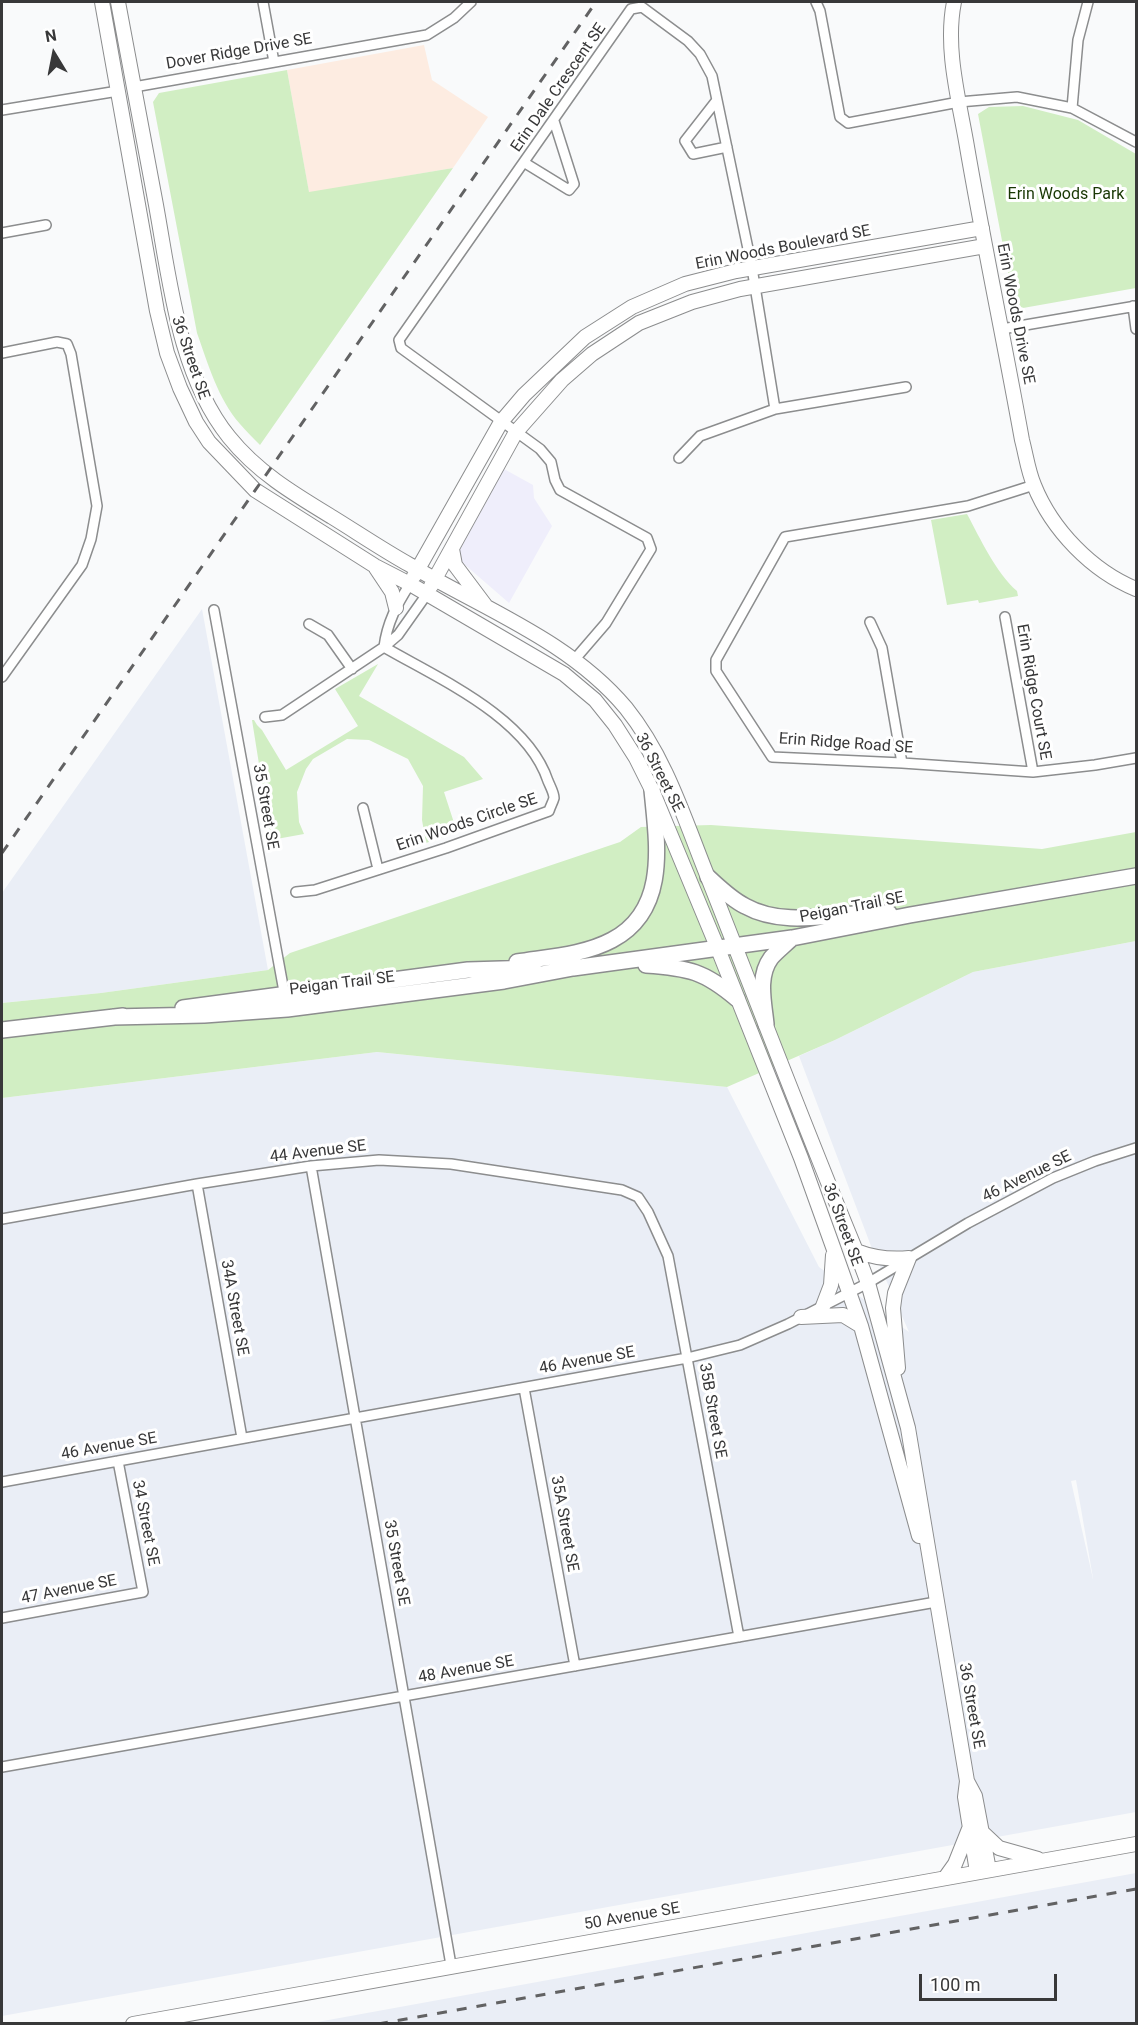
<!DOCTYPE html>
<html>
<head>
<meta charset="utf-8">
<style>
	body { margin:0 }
	#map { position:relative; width:1138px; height:2025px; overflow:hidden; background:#f9fafb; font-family:Roboto,sans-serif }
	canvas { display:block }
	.frame { position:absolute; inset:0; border:3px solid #383839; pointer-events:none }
	.north { position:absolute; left:24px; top:24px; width:60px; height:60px; -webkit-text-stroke:4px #fff; paint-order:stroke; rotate:350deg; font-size:16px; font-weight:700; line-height:24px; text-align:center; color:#383839 }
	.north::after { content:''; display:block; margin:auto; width:21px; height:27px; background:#383839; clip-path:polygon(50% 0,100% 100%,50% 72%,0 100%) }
	.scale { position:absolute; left:919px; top:1974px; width:138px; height:27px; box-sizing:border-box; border:3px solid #383839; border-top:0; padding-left:8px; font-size:18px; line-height:21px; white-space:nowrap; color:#383839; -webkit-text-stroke:4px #fff; paint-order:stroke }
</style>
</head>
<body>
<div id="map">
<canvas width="1138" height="2025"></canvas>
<div class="frame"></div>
<div class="north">N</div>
<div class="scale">100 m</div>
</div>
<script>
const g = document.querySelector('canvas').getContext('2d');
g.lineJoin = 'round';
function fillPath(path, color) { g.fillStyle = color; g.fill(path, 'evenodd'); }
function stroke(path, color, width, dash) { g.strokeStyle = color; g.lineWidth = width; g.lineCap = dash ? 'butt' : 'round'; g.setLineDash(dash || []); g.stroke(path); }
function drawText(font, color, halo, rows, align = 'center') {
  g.font = font + ' Roboto,sans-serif'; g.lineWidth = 6; g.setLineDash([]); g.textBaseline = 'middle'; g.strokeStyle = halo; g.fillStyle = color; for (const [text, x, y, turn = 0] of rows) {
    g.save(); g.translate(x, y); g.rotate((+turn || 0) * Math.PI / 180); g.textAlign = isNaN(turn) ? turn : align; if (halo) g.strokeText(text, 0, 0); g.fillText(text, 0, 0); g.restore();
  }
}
fillPath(new Path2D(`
	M 504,469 L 533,485 L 534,498 L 552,526 L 509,603 L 456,557 Z`), '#efeefb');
fillPath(new Path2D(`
	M 202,609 L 268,970 L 101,993 L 2,1003 L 2,893 Z
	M 1136,941 L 1136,1812 L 2,2016 L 2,1098 L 377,1052 L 727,1087 L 819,1267 L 909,1332 L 871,1246 L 799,1056 L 835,1040 L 973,972 ZM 1076,1480 L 1093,1578 L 1093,1579 L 1071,1481 Z
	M 1136,1873 L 1136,2023 L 312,2023 Z`), '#eaeef6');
fillPath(new Path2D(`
	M 424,45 L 432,80 L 488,117 L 453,168 L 309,193 L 287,70 Z`), '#fdece1');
fillPath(new Path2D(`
	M 287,70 L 309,192 L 453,168 L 260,445 C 253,438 246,431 240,424 C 218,399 208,364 197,333 L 153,102 L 159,93 Z
	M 1023,106 L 1078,120 L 1136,154 L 1136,288 L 1023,308 L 1014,304 L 978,114 L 989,107 Z
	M 967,514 C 980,538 996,573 1017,591 L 1018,596 L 979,603 L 978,600 L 947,605 L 931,520 Z
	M 378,664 L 359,696 L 464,757 L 483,779 L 444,792 L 457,832 L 426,843 L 422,820 L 423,786 L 408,759 L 369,740 L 347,739 L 313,759 L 306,769 L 297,792 L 299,822 L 304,834 L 271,840 L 252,720 L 254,720 L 257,725 L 262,730 L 286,770 L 358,726 L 335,689 Z
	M 711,825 L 1042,849 L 1136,832 L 1136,941 L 973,972 L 835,1040 L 727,1087 L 377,1052 L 2,1098 L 2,1003 L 101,993 L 268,970 L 290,953 L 620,842 L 641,827 Z`), '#d1eec3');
const street = new Path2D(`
	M 263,2 L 274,62
	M 816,2 L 820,11 L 840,117 L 848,123 L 959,102 L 1017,97 L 1072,108 L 1136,142
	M 134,87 L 427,35 L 454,18 L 471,2
	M 717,100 L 685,141 L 693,154 L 727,147
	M 1072,108 L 1078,40 L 1088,2
	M 2,110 L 118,91
	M 525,163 L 569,190 L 574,184 L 554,121
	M 2,233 L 46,225
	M 1133,306 L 1136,329
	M 1002,329 L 1136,306
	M 2,353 L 57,342 L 67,344 L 71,354 L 97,506 L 91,539 L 82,565 L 2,677
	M 679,458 L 700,436 L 775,409 L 906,387
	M 1034,485 L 968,506 L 785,537 L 716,660 L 716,671 L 772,757 L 902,763 L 1033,772 L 1095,765 L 1136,758
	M 214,610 L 285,997
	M 1005,617 L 1033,772
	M 870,622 L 882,648 L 902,763
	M 309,624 L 328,635 L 352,669
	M 384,647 C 387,623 397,604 410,584
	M 575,659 L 606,623 L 651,549 L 647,538 L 560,490 L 555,480 L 551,462 L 540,449 L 401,348 L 399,340 L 631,9 L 642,7 L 688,41 L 700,54 L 712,76 L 752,268 L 775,409
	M 265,717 L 282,715 L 384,647 L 398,635 L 427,594
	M 363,808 L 378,869
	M 296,892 L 315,890 L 446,848 L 549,811 C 550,807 553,802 554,798 C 554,793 550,786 548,781 C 527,717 439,679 384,647
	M 311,1166 L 451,1965
	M 197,1184 L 242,1438
	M 2,1219 L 197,1184 L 311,1166 L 379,1160 L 451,1164 L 622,1190 L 638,1197 L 648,1212 L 668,1256 L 739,1637
	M 524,1388 L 575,1666
	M 2,1482 L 687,1358 L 740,1345 L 788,1324 L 868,1283 L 968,1223 L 1053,1178 L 1095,1161 L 1136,1148
	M 2,1618 L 143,1592 L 118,1461
	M 2,1767 L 936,1602`);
const secondary = new Path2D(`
	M 102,2 L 157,311 L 167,353 L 180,388 L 196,422 L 209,442 L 255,490 L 375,566 L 410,584 L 564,674 L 595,700 L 615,725 L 636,758 L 652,790 L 718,949 L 801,1158 L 833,1247 L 861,1326 L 919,1536
	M 118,2 C 131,69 143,137 156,205 C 170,282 179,375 229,437 C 257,472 294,494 332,517 C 358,533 383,550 410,565 C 484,609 570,641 626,708 C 667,759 685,821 709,880 C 758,1004 805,1128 856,1251 L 868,1283 L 908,1428 L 967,1781 L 965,1797 L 977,1872
	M 954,2 C 945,47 958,96 966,141 C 983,241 1004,340 1022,440 C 1026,455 1028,471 1034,485 C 1052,530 1092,571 1136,589
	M 452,549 L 455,565 L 485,605
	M 376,568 L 392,592 L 396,608
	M 414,576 L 501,422 L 524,395 L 585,337 L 632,307 L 685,284 L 736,271 L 982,228
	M 431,586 L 516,432 L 562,380 L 592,354 L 639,323 L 692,302 L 740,289 L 985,246
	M 856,1251 C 874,1258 889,1260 909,1258 L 895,1293 L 893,1308 L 898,1368
	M 823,1306 L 831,1285 L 833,1255
	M 801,1317 L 843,1315 L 861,1326
	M 967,1781 L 975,1796 L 989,1870
	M 982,1832 L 999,1848 L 1038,1859
	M 945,1878 L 955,1864 L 969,1829
	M 133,2024 L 1136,1844`);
const primary = new Path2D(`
	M 708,877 C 719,887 731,899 745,906 C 788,930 842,910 889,913
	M 517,962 C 548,957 584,955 612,940 C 669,910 657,843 652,790
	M 646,965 C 689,968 704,971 737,999
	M 183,1008 L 468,970 L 534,968
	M 113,1017 L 204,1015 L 287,1009 L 504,981 L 573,968 L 792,938 L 910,915 L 1136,876
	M 766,1024 C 764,1003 757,977 771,958 C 777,951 785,945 792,938
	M 2,1030 L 123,1016`);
stroke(street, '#8c8d8e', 12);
stroke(secondary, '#8c8d8e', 16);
stroke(primary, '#8c8d8e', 18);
stroke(street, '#fff', 9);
stroke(secondary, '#fff', 14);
stroke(primary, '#fff', 15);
stroke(new Path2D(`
	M 2,853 L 596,2
	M 378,2024 L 1136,1889`), '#626263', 3, [10, 10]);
drawText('16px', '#383839', '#fff', [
	["Dover Ridge Drive SE",239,52,-10],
	["Erin Dale Crescent SE",559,88,-55],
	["Erin Woods Boulevard SE",783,248,-11],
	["Erin Woods Drive SE",1015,314,79],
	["36 Street SE",190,358,71],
	["Erin Ridge Court SE",1033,692,80],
	["Erin Ridge Road SE",846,744,4],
	["36 Street SE",659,773,63],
	["35 Street SE",265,807,80],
	["Erin Woods Circle SE",467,823,-19],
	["Peigan Trail SE",852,908,-11],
	["Peigan Trail SE",342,984,-7],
	["44 Avenue SE",318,1152,-7],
	["46 Avenue SE",1027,1177,-26],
	["36 Street SE",842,1225,70],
	["34A Street SE",234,1308,80],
	["46 Avenue SE",587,1361,-10],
	["35B Street SE",712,1411,80],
	["46 Avenue SE",109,1447,-10],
	["34 Street SE",145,1523,79],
	["35A Street SE",564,1524,80],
	["35 Street SE",396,1563,80],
	["47 Avenue SE",69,1590,-11],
	["48 Avenue SE",466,1670,-10],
	["36 Street SE",971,1706,80],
	["50 Avenue SE",632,1917,-10]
]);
drawText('16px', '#183703', '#fff', [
	["Erin Woods Park",1066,195]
]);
</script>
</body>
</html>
